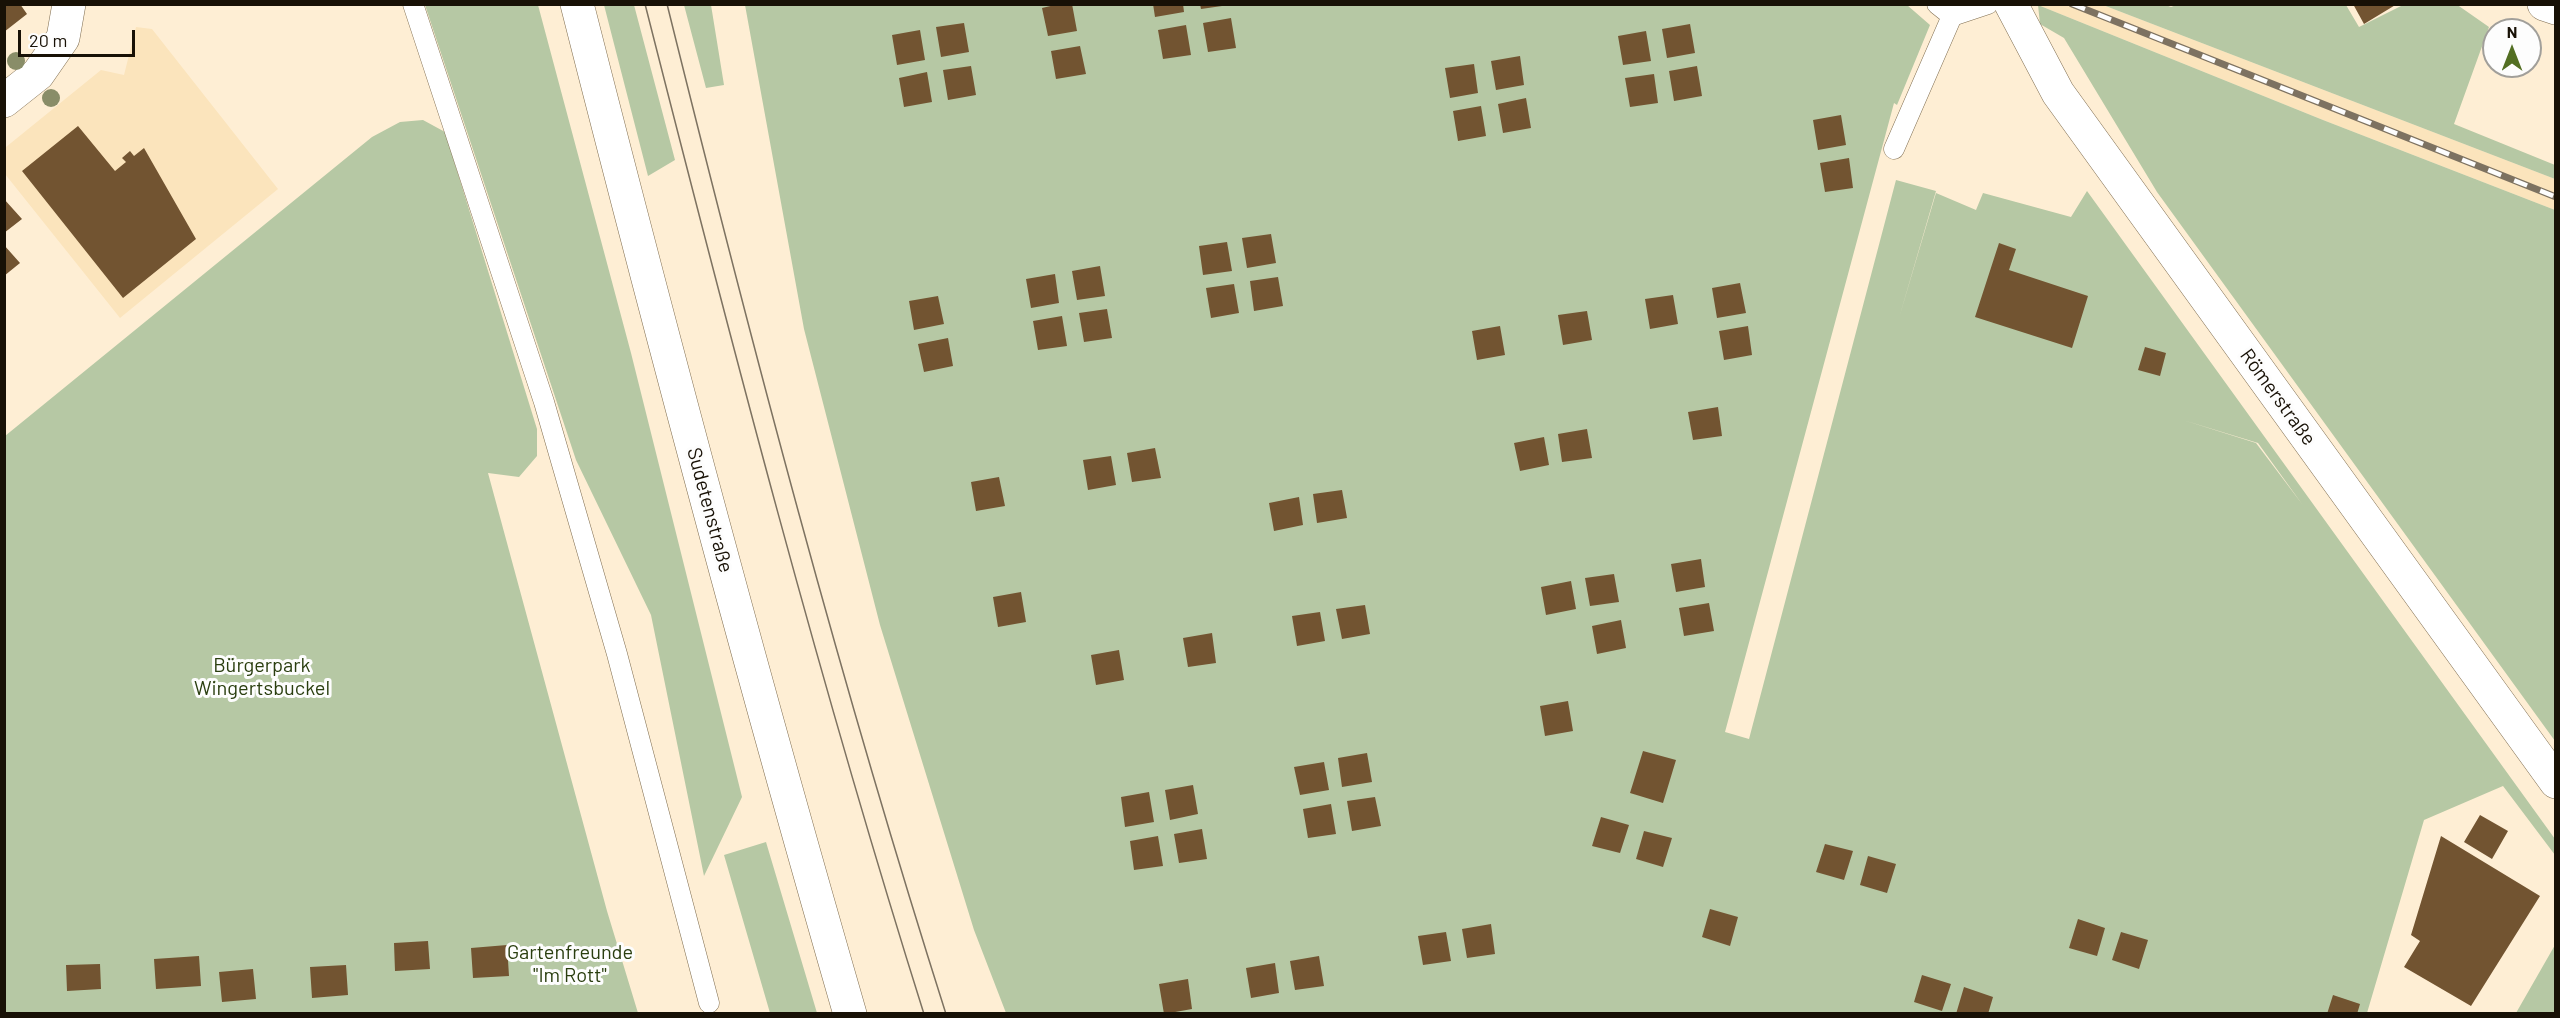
<!DOCTYPE html>
<meta charset="utf-8">
<style>
body{margin:0}
#map{position:relative;width:2560px;height:1018px;overflow:hidden;background:#feeed4;font-family:Barlow,sans-serif}
canvas{display:block}
.frame{position:absolute;inset:0;border:6px solid #181106;pointer-events:none}
.north{position:absolute;left:2482px;top:18px;width:60px;height:60px;box-sizing:border-box;background:#fdfdfd;border:2px solid #a19f9a;border-radius:50%;rotate:0deg;font-size:16px;font-weight:700;line-height:24px;text-align:center;color:#181106}
.north::after{content:'';display:block;margin:auto;width:21px;height:27px;background:#536f23;clip-path:polygon(50% 0,100% 100%,50% 72%,0 100%)}
.scale{position:absolute;left:18px;top:30px;width:117px;height:27px;box-sizing:border-box;border:3px solid #181106;border-top:0;padding-left:8px;font-size:18px;line-height:21px;white-space:nowrap;color:#181106;-webkit-text-stroke:4px #fdfdfd;paint-order:stroke}
</style>
<div id="map">
<canvas width="2560" height="1018"></canvas>
<div class="frame"></div>
<div class="north">N</div>
<div class="scale">20 m</div>
</div>
<script>
const ctx = document.querySelector('canvas').getContext('2d');
ctx.lineJoin = 'round';
function fillPath(path, color) { ctx.fillStyle = color; ctx.fill(path, 'evenodd'); }
function trace(path, color, width, dash) { ctx.strokeStyle = color; ctx.lineWidth = width; ctx.lineCap = dash ? 'butt' : 'round'; ctx.setLineDash(dash || []); ctx.stroke(path); }
function label(font, color, halo, rows, align = 'center') {
  ctx.font = font + ' Barlow,sans-serif'; ctx.lineWidth = 6; ctx.setLineDash([]); ctx.textBaseline = 'middle'; ctx.strokeStyle = halo; ctx.fillStyle = color; for (const [text, x, y, turn = 0] of rows) {
    ctx.save(); ctx.translate(x, y); ctx.rotate((+turn || 0) * Math.PI / 180); ctx.textAlign = isNaN(turn) ? turn : align; if (halo) ctx.strokeText(text, 0, 0); ctx.fillText(text, 0, 0); ctx.restore();
  }
}
const built = new Path2D(`
 M2038,5H2103L2555,179V210L2323,120Z
 M136,27L152,29L278,189L120,318L5,174V165L6,147L101,70L124,75Z`);
const green = new Path2D(`
 M2163,4L2171,7L2179,4L2346,5L2359,27L2403,5L2456,4L2489,27L2454,124L2555,165V179L2103,5Z
 M425,5H538L631,353L742,797L704,876L651,615L576,460Z
 M604,5H634L675,160L648,176Z
 M684,5H711L724,85L706,88Z
 M745,5H1907L1930,25L1897,105L1894,103L1725,732L1749,739L1896,180L1936,191L1899,318L1936,193L1976,210L1983,193L2071,217L2087,191L2555,839V855L2503,786L2424,820L2367,1013H1006L974,930L880,625L804,329ZM2183,420L2258,443L2302,504L2256,443Z
 M2038,5L2323,120L2555,210V741L2157,192L2064,38L2040,24Z
 M423,120L445,132L537,429V456L519,477L488,473L607,911L638,1013L5,1014V436L372,137L400,122Z
 M766,842L817,1013H770L724,855Z
 M2555,945V1013H2516Z`);
const building = new Path2D(`
 M4,4H20L27,14L4,32Z
 M1059,4H1072L1077,31L1048,36L1042,8Z
 M1153,4H1183L1184,12L1155,17Z
 M1200,4H1222V6L1201,9Z
 M2353,4H2397L2364,24Z
 M1231,18L1236,48L1208,52L1203,23Z
 M964,23L969,52L941,57L936,27Z
 M1690,24L1695,53L1667,58L1662,29Z
 M1186,25L1191,55L1163,59L1158,30Z
 M920,30L925,60L897,65L892,35Z
 M1646,31L1651,61L1623,65L1618,36Z
 M1080,46L1086,74L1056,79L1051,51Z
 M1520,56L1524,85L1496,90L1491,61Z
 M1474,64L1478,93L1450,98L1445,68Z
 M971,66L976,95L948,100L943,70Z
 M1697,66L1702,96L1674,101L1669,71Z
 M927,72L932,102L904,107L899,78Z
 M1654,74L1658,103L1630,107L1625,78Z
 M1526,98L1531,128L1503,133L1498,104Z
 M1481,106L1486,136L1458,141L1453,111Z
 M1841,115L1846,145L1818,150L1813,120Z
 M78,126L115,171L126,162L122,158L130,151L134,156L144,148L196,239L123,298L22,171Z
 M1849,158L1853,188L1825,192L1820,163Z
 M4,199L22,219L4,233Z
 M1271,234L1276,263L1247,268L1242,238Z
 M1227,242L1232,271L1203,275L1199,246Z
 M1999,243L2016,249L2009,270L2088,296L2072,348L1975,317Z
 M4,245L20,263L4,276Z
 M1100,266L1105,296L1077,300L1072,271Z
 M1055,274L1059,303L1031,308L1026,279Z
 M1278,277L1283,306L1254,311L1250,281Z
 M1740,283L1746,313L1717,318L1712,288Z
 M1234,284L1239,313L1211,318L1206,288Z
 M1673,295L1678,324L1650,329L1645,299Z
 M938,296L944,324L914,330L909,301Z
 M1107,309L1112,338L1084,342L1079,313Z
 M1587,311L1592,340L1563,345L1558,315Z
 M1062,316L1067,346L1038,350L1033,321Z
 M1500,326L1505,355L1477,360L1472,331Z
 M1748,326L1752,355L1724,360L1719,331Z
 M948,338L953,366L924,372L918,344Z
 M2145,347L2166,353L2160,376L2138,370Z
 M1718,407L1722,436L1693,440L1688,412Z
 M1587,429L1592,458L1562,462L1558,434Z
 M1544,437L1549,465L1520,471L1514,443Z
 M1155,448L1161,478L1132,482L1127,453Z
 M1111,456L1116,485L1088,490L1083,460Z
 M999,477L1005,506L976,511L971,482Z
 M1342,490L1347,518L1317,523L1313,494Z
 M1299,497L1303,525L1274,531L1269,503Z
 M1701,559L1705,587L1676,592L1671,564Z
 M1614,574L1619,602L1590,606L1585,578Z
 M1571,581L1576,609L1546,615L1541,587Z
 M1021,592L1026,622L998,627L993,597Z
 M1709,603L1714,631L1684,636L1679,608Z
 M1365,605L1370,634L1342,639L1336,609Z
 M1320,612L1325,641L1297,646L1292,616Z
 M1621,620L1626,648L1597,654L1592,626Z
 M1212,633L1216,663L1188,667L1183,638Z
 M1119,650L1124,680L1096,685L1091,655Z
 M1568,701L1573,731L1545,736L1540,706Z
 M1643,751L1676,760L1663,803L1630,793Z
 M1367,753L1372,782L1342,787L1338,758Z
 M1324,762L1329,790L1300,795L1294,767Z
 M1193,785L1198,814L1170,820L1165,790Z
 M1149,792L1154,822L1125,827L1121,797Z
 M1375,797L1381,826L1352,831L1347,801Z
 M1331,804L1336,834L1308,838L1303,809Z
 M2480,815L2508,831L2492,859L2464,842Z
 M1601,817L1629,825L1620,853L1592,846Z
 M1202,829L1207,859L1179,863L1174,834Z
 M1644,831L1672,838L1663,867L1636,859Z
 M1158,836L1163,866L1134,870L1130,841Z
 M2441,836L2540,896L2471,1006L2404,967L2420,941L2411,935Z
 M1825,844L1853,851L1844,880L1816,872Z
 M1868,856L1896,864L1887,893L1860,885Z
 M1710,909L1738,917L1730,946L1702,937Z
 M2078,919L2105,928L2097,956L2069,948Z
 M1491,924L1495,954L1467,958L1462,929Z
 M1446,932L1451,961L1423,965L1418,936Z
 M2121,932L2148,940L2139,969L2112,960Z
 M428,941L430,969L395,971L394,943Z
 M507,945L509,976L473,978L471,948Z
 M199,956L201,986L156,989L154,959Z
 M1319,956L1324,986L1295,990L1290,961Z
 M1275,963L1279,993L1251,998L1246,968Z
 M100,964L101,989L67,991L66,965Z
 M346,965L348,995L312,998L310,967Z
 M253,969L256,999L222,1002L219,972Z
 M1922,975L1951,984L1942,1011L1914,1002Z
 M1188,979L1192,1009L1164,1014L1159,984Z
 M1964,987L1993,997L1988,1014H1956Z
 M2333,995L2360,1004L2357,1014H2327Z`);
const lane = new Path2D(`
 M413,4L544,402L617,654L709,1003
 M1937,4L1952,16L1988,4
 M1894,149L1952,16`);
const street = new Path2D(`
 M2011,4L2058,93L2556,782
 M2544,4L2556,8
 M4,101L38,74L63,38L69,4`);
const secondary = new Path2D(`
 M577,4C663,342 753,679 850,1014`);
const tram = new Path2D(`
 M645,4C731,342 819,681 924,1014
 M667,4C751,343 840,681 946,1014`);
const rail = new Path2D(`
 M2072,4L2556,197`);
const trees = [
 [16,61],
 [51,98]
];
const streetNames = [
 ["Römerstraße",2278,397,54],
 ["Sudetenstraße",710,510,75]
];
const parkNames = [
 ["Bürgerpark",262,665],
 ["Wingertsbuckel",262,688],
 ["Gartenfreunde",570,952],
 ["\"Im Rott\"",570,975]
];
fillPath(built, '#fbe4bc');
fillPath(green, '#b6c8a4');
fillPath(building, '#725431');
trace(lane, '#816f52', 21);
trace(street, '#816f52', 34);
trace(secondary, '#816f52', 34);
trace(lane, '#fff', 20);
trace(street, '#fff', 33);
trace(secondary, '#fff', 33);
trace(tram, '#7d7261', 1.5);
trace(rail, '#7d7261', 7);
trace(rail, '#fdfdfd', 4.5, [14]);
ctx.fillStyle = '#898d68';
for (const [x, y] of trees) { ctx.beginPath(); ctx.arc(x, y, 9, 0, 2 * Math.PI); ctx.fill(); }
label('20px', '#181106', '#fdfdfd', streetNames);
label('20px', '#2a3e0f', '#fdfdfd', parkNames);
</script>
